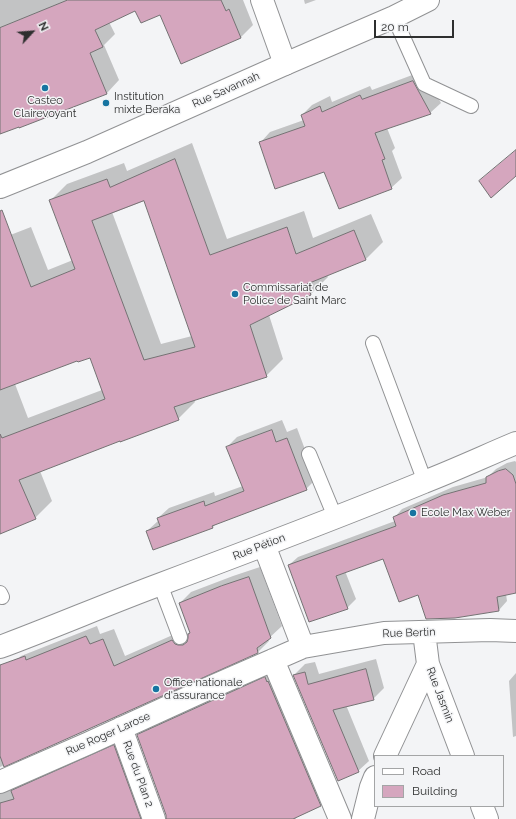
<!DOCTYPE html>
<meta charset="utf-8">
<style>
body{margin:0}
#map{position:relative;width:516px;height:819px;overflow:hidden;background:#f3f4f6;font-family:Raleway,sans-serif}
canvas{display:block}
.legend{position:absolute;left:374px;top:755px;width:130px;height:52px;box-sizing:border-box;background:#f3f4f6;border:1px solid #a4a5a6;margin:0;padding:5px 7px;list-style:none;font-size:12px;color:#2e2f2f}
.legend li{display:flex;align-items:center;gap:8px;height:20px}
.legend b{width:20px;border:1px solid #a4a5a6}
.north{position:absolute;left:12px;top:12px;width:40px;height:40px;-webkit-text-stroke:3px #f3f4f6;paint-order:stroke;rotate:64deg;font-size:11px;font-weight:700;line-height:16px;text-align:center;color:#2e2f2f}
.north::after{content:'';display:block;margin:auto;width:14px;height:18px;background:#2e2f2f;clip-path:polygon(50% 0,100% 100%,50% 72%,0 100%)}
.scale{position:absolute;left:374px;top:20px;width:80px;height:18px;box-sizing:border-box;border:2px solid #2e2f2f;border-top:0;padding-left:5px;font-size:12px;line-height:14px;white-space:nowrap;color:#2e2f2f;-webkit-text-stroke:3px #f3f4f6;paint-order:stroke}
</style>
<div id="map">
<canvas width="516" height="819"></canvas>
<ul class="legend">
<li><b style="height:5px;background:#fff"></b>Road</li>
<li><b style="height:11px;background:#d5a6be"></b>Building</li>
</ul>
<div class="north">N</div>
<div class="scale">20 m</div>
</div>
<script>
const ctx = document.querySelector('canvas').getContext('2d');
ctx.lineJoin = 'round';
function fillPath(path, color) { ctx.fillStyle = color; ctx.fill(path, 'evenodd'); }
function trace(path, color, width, dash) { ctx.strokeStyle = color; ctx.lineWidth = width; ctx.lineCap = dash ? 'butt' : 'round'; ctx.setLineDash(dash || []); ctx.stroke(path); }
function label(font, color, halo, rows, align = 'center') {
  ctx.font = font + ' Raleway,sans-serif'; ctx.lineWidth = 3; ctx.setLineDash([]); ctx.textBaseline = 'middle'; ctx.strokeStyle = halo; ctx.fillStyle = color; for (const [text, x, y, turn = 0] of rows) {
    ctx.save(); ctx.translate(x, y); ctx.rotate((+turn || 0) * Math.PI / 180); ctx.textAlign = isNaN(turn) ? turn : align; if (halo) ctx.strokeText(text, 0, 0); ctx.fillText(text, 0, 0); ctx.restore();
  }
}
const shadow = new Path2D(`
 M0,0H243L253,25L241,37L182,63L160,13L136,9L109,22L115,34L104,45L119,80L107,93L20,127L19,125L0,134Z
 M304,0H316L305,4Z
 M423,71L441,103L430,113L387,128L395,148L392,151L402,178L391,188L324,171L260,143L270,132L304,120L302,115L312,105L330,96L332,102L370,86L372,90Z
 M192,143L227,239L304,211L313,238L371,214L383,242L366,259L327,275L328,277L311,294L269,315L283,359L266,376L194,399L195,402L178,419L121,440L40,471L52,501L35,518L0,533V239L31,227L48,270L73,260L50,201L67,184L124,163L127,171ZM145,200L192,336L161,344L112,212ZM90,357L102,390L28,418L15,384L78,360Z
 M282,420L287,432L297,428L316,479L306,489L217,523L213,527L154,548L147,531L158,521L159,520L158,518L169,508L214,492L215,496L243,486L227,447L237,437Z
 M515,461L516,462V592L506,594L507,601L499,610L418,594L384,557L345,571L356,599L347,608L289,565L298,557L395,521L394,518L402,509L453,487L488,477L496,469L507,463Z
 M260,567L282,626L268,639L269,641L258,652L0,767V669L12,665L21,656L97,626L100,634L114,629L125,656L184,630L186,633L189,634L191,632L180,603L191,592L233,576Z
 M376,659L384,688L373,699L346,705L369,761L358,771L294,675L305,664L315,662L319,674Z
 M276,667L331,794L320,805L295,817L296,819H167V815L138,735L149,724Z
 M516,673V736L513,737L509,681Z
 M125,735L159,819H0V777Z`);
const building = new Path2D(`
 M68,0H221L226,11L229,9L241,38L181,64L160,15L141,23L135,11L95,30L103,47L90,53L107,94L19,128V127L0,134V28Z
 M413,81L431,114L375,133L385,159L382,160L392,189L339,209L324,172L275,189L259,142L305,126L301,115L320,106L322,112L360,95L362,99Z
 M516,150V176L491,198L479,181Z
 M175,159L210,255L287,227L296,254L354,230L366,260L307,284L311,295L250,325L267,377L174,407L179,420L120,442V441L19,480L36,519L0,534V434L2,438L105,399L90,358L78,362L77,361L0,390V211L2,210L31,287L75,269L49,200L107,179L110,187ZM144,201L195,347L144,360L92,221Z
 M272,430L276,442L287,438L307,490L212,526L213,528L153,550L146,531L160,526L157,518L204,501L205,506L244,491L226,447Z
 M506,469L513,475L516,484V593L497,597L499,611L455,618L426,619L418,595L399,602L383,559L336,576L348,609L309,622L288,565L396,526L393,517L443,495L486,483V477L498,471Z
 M249,577L271,638L257,648L258,653L4,767L0,756V665L25,656L26,660L86,636L90,644L103,639L114,666L172,640L175,644L178,645H183L187,642L188,638V634L190,633L179,603L221,586Z
 M366,669L374,700L333,710L359,772L338,781L293,675L305,672L308,684Z
 M265,677L267,682L268,681L321,806L293,819H166V815L137,735Z
 M114,745L141,819H0V803L14,799L11,791Z`);
const lane = new Path2D(`
 M394,17L424,84L471,106
 M373,343L425,482
 M309,454L335,517
 M160,584L180,637
 M0,593L2,597`);
const street = new Path2D(`
 M262,0L285,64
 M264,545L303,647
 M424,632L428,664L463,756
 M0,647C54,627 107,604 161,584C249,551 337,518 424,482C455,470 485,456 516,443
 M273,660L340,819
 M121,728L154,819
 M385,756L428,664
 M0,782L89,743L216,685L303,647L384,633L490,630L516,631
 M482,806L487,819
 M363,819L371,787L375,777`);
const secondary = new Path2D(`
 M0,187L87,152L285,64L394,17L428,0`);
const markers = [
 [45,88,4,"#1674a1"],
 [106,103,4,"#1674a1"],
 [235,294,4,"#1674a1"],
 [413,513,4,"#1674a1"],
 [156,689,4,"#1674a1"]
];
const streetNames = [
 ["Rue Savannah",226,90,-24],
 ["Rue Pétion",259,547,-21],
 ["Rue Bertin",409,633,-2],
 ["Rue Jasmin",440,695,69],
 ["Rue Roger Larose",108,734,-24],
 ["Rue du Plan 2",138,774,70]
];
const poiNames = [
 ["Institution",114,97],
 ["mixte Beraka",114,110],
 ["Casteo",45,101,"center"],
 ["Clairevoyant",45,114,"center"],
 ["Commissariat de",243,288],
 ["Police de Saint Marc",243,301],
 ["Ecole Max Weber",421,513],
 ["Office nationale",164,683],
 ["d'assurance",164,696]
];
fillPath(shadow, '#0003');
fillPath(building, '#d5a6be');
trace(building, '#747273', 1);
trace(lane, '#919294', 16);
trace(street, '#919294', 24);
trace(secondary, '#919294', 24);
trace(lane, '#fff', 14);
trace(street, '#fff', 22);
trace(secondary, '#fff', 22);
for (const [x, y, r, color] of markers) { const dot = new Path2D(); dot.arc(x, y, r, 0, 2 * Math.PI); ctx.fillStyle = color; ctx.fill(dot); trace(dot, '#f3f4f6', 1.5); }
label('11px', '#2e2f2f', '#f3f4f6', streetNames);
label('11px', '#2e2f2f', '#f3f4f6', poiNames, 'left');
</script>
